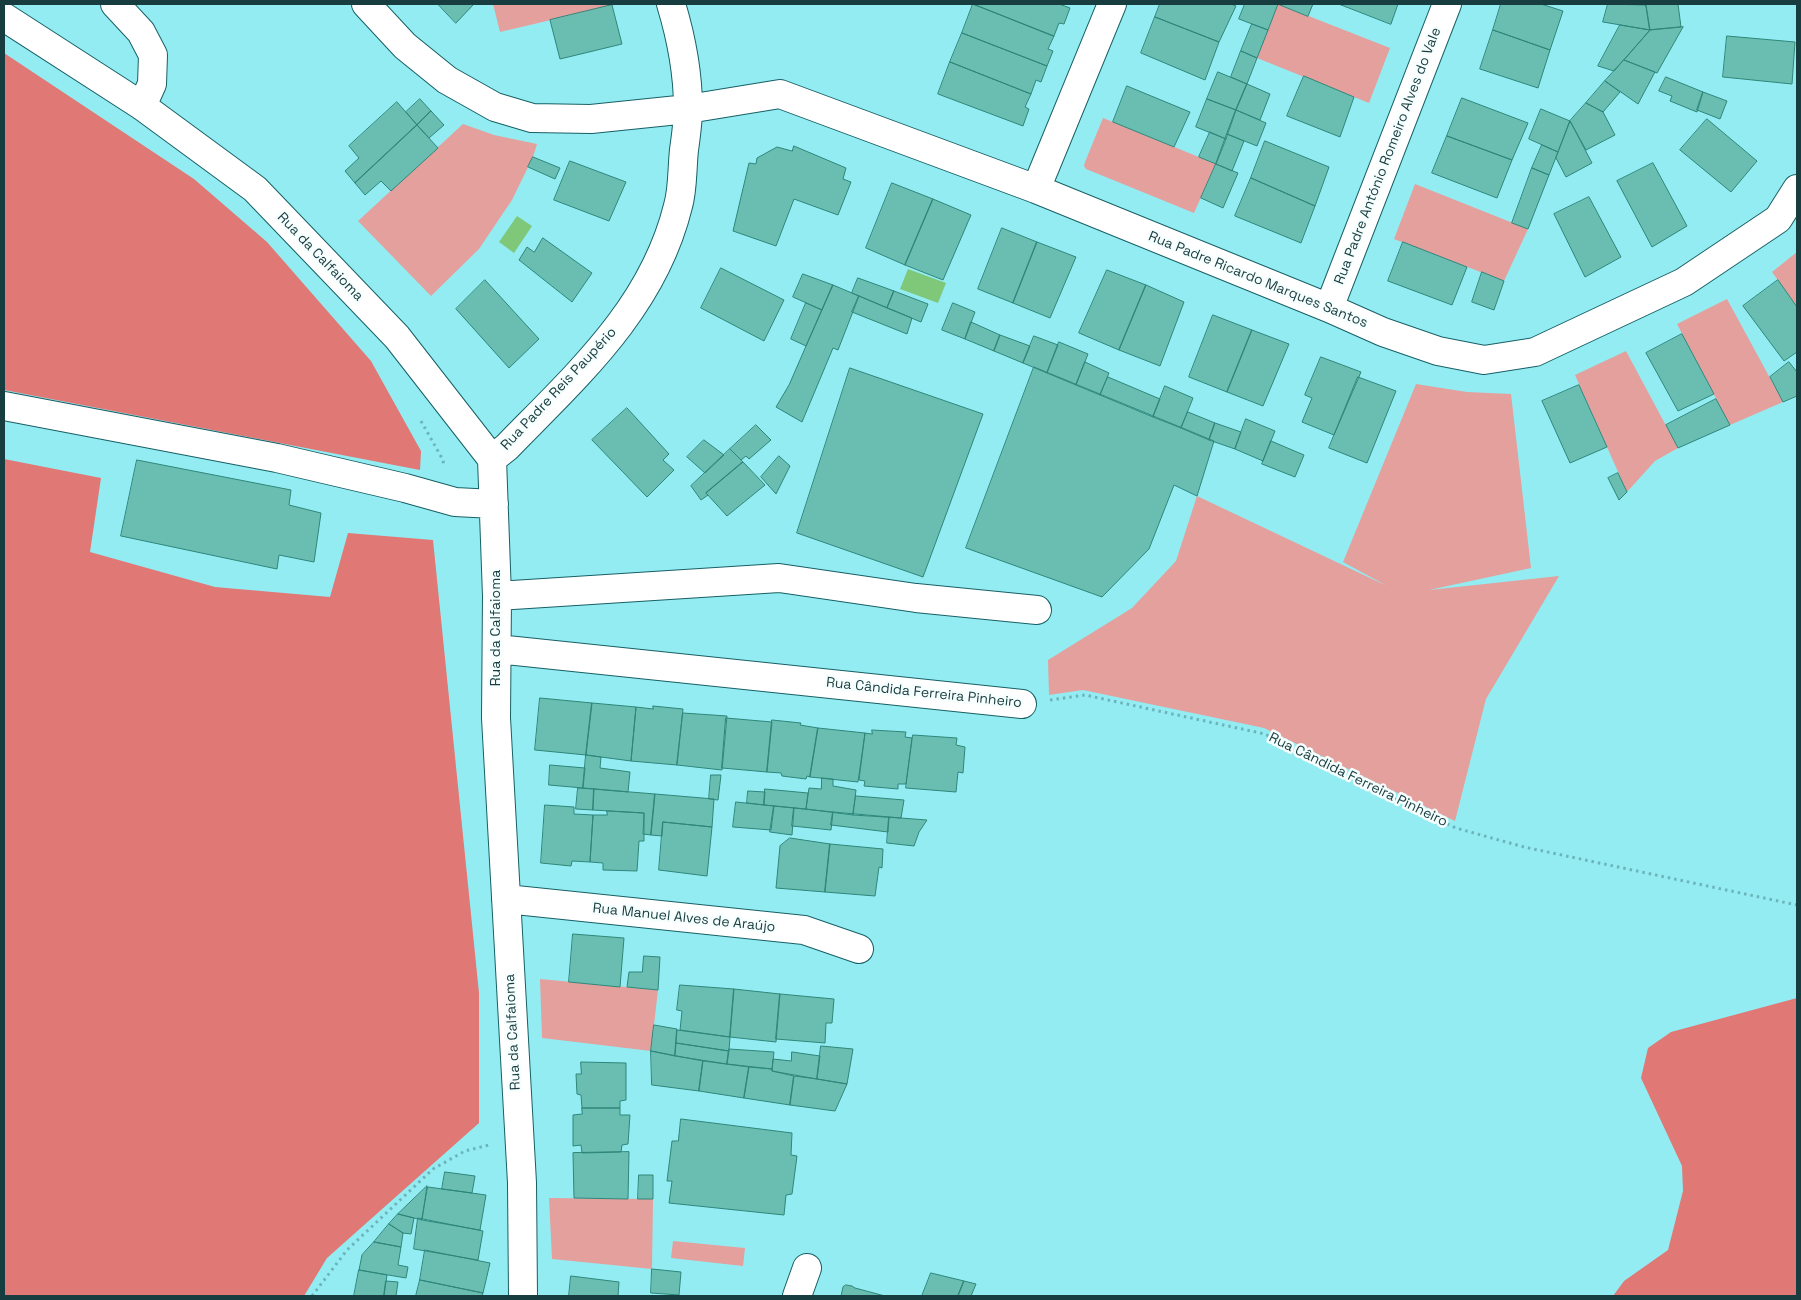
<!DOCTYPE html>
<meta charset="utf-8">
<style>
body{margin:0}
#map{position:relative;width:1801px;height:1300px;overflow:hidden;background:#94ecf3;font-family:"Space Grotesk",sans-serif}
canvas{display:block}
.frame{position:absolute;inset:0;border:5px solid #183d40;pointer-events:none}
</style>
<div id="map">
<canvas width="1801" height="1300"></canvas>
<div class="frame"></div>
</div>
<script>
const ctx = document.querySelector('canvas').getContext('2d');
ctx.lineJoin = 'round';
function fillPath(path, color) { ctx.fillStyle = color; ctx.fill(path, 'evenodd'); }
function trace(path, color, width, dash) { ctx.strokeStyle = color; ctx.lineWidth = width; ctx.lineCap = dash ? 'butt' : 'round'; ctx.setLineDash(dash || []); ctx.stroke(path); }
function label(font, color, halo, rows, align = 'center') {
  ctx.font = font + ' "Space Grotesk",sans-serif'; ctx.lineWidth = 5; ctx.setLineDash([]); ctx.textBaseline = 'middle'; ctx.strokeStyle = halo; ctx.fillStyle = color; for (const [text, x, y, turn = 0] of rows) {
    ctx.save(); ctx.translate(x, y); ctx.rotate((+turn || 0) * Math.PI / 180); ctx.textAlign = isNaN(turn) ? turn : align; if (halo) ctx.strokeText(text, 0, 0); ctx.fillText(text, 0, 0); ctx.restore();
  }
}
const green = new Path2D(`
 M493,4H619L500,32Z
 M1278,4L1390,48L1369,103L1257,58Z
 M1103,118L1216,164L1194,213L1086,169L1084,166L1085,162Z
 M463,124L494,135L537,144L533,157L512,200L479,249L431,296L358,221Z
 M1415,184L1528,229L1504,281L1394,239Z
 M1797,252V307L1772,272Z
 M1727,299L1783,402L1730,425L1677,324Z
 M1626,351L1678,448L1655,461L1627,492L1575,375Z
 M1416,384L1467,392L1511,394L1531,568L1429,590L1559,576L1486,699L1455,821L1264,728L1083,690L1049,695L1048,660L1132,608L1176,561L1197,496L1387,586L1343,562Z
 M540,979L658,990L651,1051L542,1038Z
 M549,1198L653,1199L652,1269L552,1259Z
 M673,1241L745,1248L743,1266L671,1258Z`);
const forest = new Path2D(`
 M4,53L194,179L267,242L371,361L421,451L420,470L4,390Z
 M4,459L101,478L90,552L215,587L330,597L348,533L433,540L479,993V1123L327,1258L304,1296H4Z
 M1797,998V1296H1613L1624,1281L1668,1250L1683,1191L1682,1166L1641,1078L1648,1048L1671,1032Z`);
const water = new Path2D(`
 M517,216L532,226L514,253L499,242Z
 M908,269L946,283L938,303L900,289Z`);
const building = new Path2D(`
 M438,4H474L456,23Z
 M973,4H1059L1070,8L1064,24L1059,23L1054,36Z
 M973,4L1054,36L1048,49L1053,51L1047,66L962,33Z
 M1160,4H1231L1236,6L1219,42L1155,17Z
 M1245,4H1278L1268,30L1239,19Z
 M1278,4H1313L1308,16Z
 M1339,4H1398L1391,24Z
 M1501,4H1541L1563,11L1550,50L1493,30Z
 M1608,4L1646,5L1650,30L1603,22Z
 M1646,4H1678L1681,27L1650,30Z
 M612,5L622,44L560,59L550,20Z
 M1155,17L1219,42L1205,80L1141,53Z
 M1252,24L1268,30L1257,58L1241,51Z
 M1620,25L1650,30L1614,71L1598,66Z
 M1683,27L1657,73L1624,60L1650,30Z
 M1493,30L1550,50L1538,88L1480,69Z
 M962,33L1047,66L1041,82L1036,80L1031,94L950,62Z
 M1727,36L1795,42L1792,84L1723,77Z
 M1241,51L1257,58L1247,84L1231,77Z
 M1624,60L1655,72L1638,104L1605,81Z
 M950,62L1031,94L1025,107L1029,109L1023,126L938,94Z
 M1218,72L1247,84L1236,110L1207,99Z
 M1304,76L1354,97L1340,137L1287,116Z
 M1666,77L1703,92L1697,112L1670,101L1672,96L1659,91Z
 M1605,81L1620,92L1603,112L1586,103Z
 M1247,84L1270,94L1260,120L1236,110Z
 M1127,86L1190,112L1174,147L1113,122Z
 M1703,92L1727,101L1720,119L1697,110Z
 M1462,98L1528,123L1512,160L1447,136Z
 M420,99L431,111L417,125L406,112Z
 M1207,99L1236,110L1226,139L1196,127Z
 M397,102L417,125L355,183L345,171L359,158L349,146Z
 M1586,103L1603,112L1615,135L1586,150L1570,121Z
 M1541,109L1570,121L1558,152L1529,139Z
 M1236,110L1266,123L1257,146L1227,134Z
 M431,111L444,125L429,138L417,125Z
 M1707,119L1757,161L1731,192L1680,150Z
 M1570,121L1592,163L1566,177L1556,158Z
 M417,125L438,148L391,191L381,181L365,195L355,183Z
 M1210,132L1226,139L1216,164L1199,157Z
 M1227,134L1244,141L1232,171L1216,164Z
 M1447,136L1512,160L1497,198L1432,173Z
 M1265,141L1329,167L1315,206L1251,178Z
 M1542,145L1558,152L1549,175L1532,168Z
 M794,146L846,168L843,179L851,182L838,215L794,199L776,246L733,231L749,163L756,164L757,158L777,147L792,151Z
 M533,157L560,168L555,179L528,167Z
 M570,161L626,182L609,221L554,200Z
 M1653,163L1687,226L1652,247L1617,181Z
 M1216,164L1238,173L1223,208L1201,198Z
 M1532,168L1549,175L1528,229L1512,223Z
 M1251,178L1315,206L1301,243L1235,216Z
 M892,183L933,199L905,265L866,248Z
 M1589,197L1621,257L1585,277L1554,214Z
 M933,199L971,215L943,280L905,265Z
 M1002,228L1037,242L1013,303L978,289Z
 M543,238L592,273L572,302L519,260L527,247L534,252Z
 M1037,242L1076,257L1050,318L1013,303Z
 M1403,242L1467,267L1452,305L1388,281Z
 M721,268L784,300L764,341L701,308Z
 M1107,270L1146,285L1119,350L1079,333Z
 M1482,272L1504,281L1494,310L1472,302Z
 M803,274L833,285L822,310L793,297Z
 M858,278L894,291L887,308L852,293Z
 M485,280L539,339L509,368L456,309Z
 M1778,280L1797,307V352L1784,361L1743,306Z
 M833,285L859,296L838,350L833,348L802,422L776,407L789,385Z
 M1146,285L1184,302L1160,366L1119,350Z
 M894,291L928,304L921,322L887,308Z
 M859,296L912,318L907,334L852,312Z
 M806,303L822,310L806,346L791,339Z
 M953,303L975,312L965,339L942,330Z
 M1213,315L1252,330L1227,392L1189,377Z
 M971,322L1000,335L994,351L965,339Z
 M1252,330L1289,344L1263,406L1227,392Z
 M1682,334L1714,394L1678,411L1646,353Z
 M1000,335L1030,346L1023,363L994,351Z
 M1034,336L1058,345L1047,373L1023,363Z
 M1059,342L1088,354L1076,385L1047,373Z
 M1321,357L1361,372L1334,435L1302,422L1312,398L1305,395Z
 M1085,362L1109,373L1100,395L1076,385Z
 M1789,362L1797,372V396L1783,402L1770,377Z
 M1034,367L1214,441L1197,496L1174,485L1149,549L1102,597L966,548Z
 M850,368L983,414L923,577L797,533Z
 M1108,377L1160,399L1153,417L1100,395Z
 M1358,377L1396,391L1367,463L1329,448Z
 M1579,385L1607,447L1570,463L1542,401Z
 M1165,386L1193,398L1181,428L1153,417Z
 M1716,399L1730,425L1678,448L1666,425Z
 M627,408L669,454L663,460L674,470L647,497L592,440Z
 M1188,412L1215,423L1209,440L1181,428Z
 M1246,419L1275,431L1263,461L1235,449Z
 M1215,423L1241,432L1235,449L1209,440Z
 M756,425L771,440L749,459L746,456L741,460L730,449Z
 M704,440L724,455L705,473L687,457Z
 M1271,441L1304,455L1295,477L1262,464Z
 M730,449L743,462L706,493L708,495L701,500L691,486Z
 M779,456L790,466L776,494L761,477Z
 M137,460L291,490L289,505L321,513L314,562L279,555L277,569L121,536Z
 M743,462L765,485L727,516L706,493Z
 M1618,473L1627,492L1619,500L1608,478Z
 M540,698L592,703L586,755L535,750Z
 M592,703L636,707L631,761L586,755Z
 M653,706L683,709L677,765L631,761L636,707L653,709Z
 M683,713L727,716L722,770L677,765Z
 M726,718L772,722L767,772L722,768Z
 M772,720L801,723L800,725L818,728L810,777L807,776L806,779L782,776L781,773L767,772Z
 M818,728L865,733L858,782L810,777Z
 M872,730L906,732L905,737L912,738L906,784H898V789L864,786L865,781L859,780L865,733L872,734Z
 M913,735L957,738L956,745L965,747L963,773L958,772L956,792L906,788Z
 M586,755L601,757L600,768L630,772L628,792L583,788Z
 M550,765L585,768L583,788L549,785Z
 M711,775H721L718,800L709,799Z
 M822,778L833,779V786L856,790L853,815L806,809L809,788L821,789Z
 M578,788L594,789L593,810L576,809Z
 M594,789L655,794L651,835L643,834L644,813L593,810Z
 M765,789L808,793L806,809L764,805Z
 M748,791L765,792L764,805L747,803Z
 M655,794L714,799L712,827L663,822L662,836L651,835Z
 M856,796L904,800L901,818L853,815Z
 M736,802L774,806L771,830L733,827Z
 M545,805L574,807V814L593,815L590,862L572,861L571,866L541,863Z
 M774,806L794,808L792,835L770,832Z
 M794,808L833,812L831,830L792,826Z
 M607,811L644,813V841H639L637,871L603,870V863L590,862L593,815H607Z
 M833,812L889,817L888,832L831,825Z
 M889,817L901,818L927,820L919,832L914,846L887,843Z
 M663,822L712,827L707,876L659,870Z
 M790,838L830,844L825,892L776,888L780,846Z
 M830,844L883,849L882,868L879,867L875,896L825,892Z
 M573,934L624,938L620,987L569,982Z
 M644,956L660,957L658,990L627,987L629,972H642Z
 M680,985L734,989L730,1037L680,1030L682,1011L677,1010Z
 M734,989L780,994L776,1042L730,1037Z
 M780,994L834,999L832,1023H826L825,1043L776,1039Z
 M654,1025L677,1029L675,1056L651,1051Z
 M677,1030L730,1037L729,1051L676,1043Z
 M676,1043L729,1051L727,1064L675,1056Z
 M821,1046L853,1049L847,1084L817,1079Z
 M729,1049L774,1052L772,1069L727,1064Z
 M651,1051L703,1061L699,1091L652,1085Z
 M792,1052L820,1056L817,1079L772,1071L773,1059L791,1061Z
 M703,1061L749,1067L744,1098L699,1091Z
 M581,1062L626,1063V1100L620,1101V1108H582L581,1095L577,1094L576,1074H581Z
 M749,1067L772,1069V1071L794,1076L790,1105L744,1098Z
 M794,1076L817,1079L847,1084L835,1111L790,1105Z
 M582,1108H620V1115H630L628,1144L622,1145L621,1152L582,1153L581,1145L573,1146V1115L582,1114Z
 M681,1119L792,1133L791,1155L797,1156L792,1194L786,1195L784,1215L669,1203L672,1181H667L672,1141H678Z
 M629,1152L628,1199L574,1198L573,1153Z
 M445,1172L475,1176L472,1193L442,1189Z
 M639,1175H653V1199H638Z
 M427,1186L422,1220L398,1214Z
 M428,1187L486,1195L480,1230L422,1220Z
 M398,1214L414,1218L411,1234L403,1233L389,1224Z
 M418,1218L483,1231L478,1260L414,1249Z
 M389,1224L403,1233L401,1247L374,1242Z
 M374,1242L401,1247L398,1265L408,1267L406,1278L359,1270L362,1255Z
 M425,1250L490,1263L483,1293L420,1280Z
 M652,1269L681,1272L679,1295L651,1293Z
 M359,1270L387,1275L384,1296H354Z
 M931,1273L964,1281L958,1296H922Z
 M571,1276L619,1282L618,1296H569Z
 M420,1280L483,1293L482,1296H416Z
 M386,1281L398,1282L396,1296H384Z
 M964,1281L976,1284L971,1296H958Z
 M846,1285L852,1286L855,1288L885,1296H841L843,1287Z`);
const path = new Path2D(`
 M421,421L443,460L444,467
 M1050,700L1085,695L1265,734L1353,779L1456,828L1524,847L1797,905
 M312,1296L347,1250L433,1169L465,1151L489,1145`);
const minor = new Path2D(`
 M115,4L141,32L153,55L152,84L142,106
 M366,4L405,46L447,80L495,107L532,118L591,119L688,109L780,94L1036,189L1329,308L1383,332L1438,351L1484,360L1535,352L1684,282L1778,219L1797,189
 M4,17L142,106L255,189L397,337L492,459L497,596L496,718L522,1183L523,1296
 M1036,189L1112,4
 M1329,308L1447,4
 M4,406L277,458L405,488L455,502L494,504
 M492,459L507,447C577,375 653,308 678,206C683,189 682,168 684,150C686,136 688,122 688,108C688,74 681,37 671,4
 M497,596L779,578L916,598L1037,610
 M497,649L1022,704
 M506,899L804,930L859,949
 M797,1296L807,1268`);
const streetNames = [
 ["Rua Padre António Romeiro Alves do Vale",1388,156,-69],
 ["Rua da Calfaioma",320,257,46],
 ["Rua Padre Ricardo Marques Santos",1258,280,22],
 ["Rua Padre Reis Paupério",559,389,-47],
 ["Rua da Calfaioma",496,628,-90],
 ["Rua Cândida Ferreira Pinheiro",924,693,6],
 ["Rua Cândida Ferreira Pinheiro",1358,780,26],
 ["Rua Manuel Alves de Araújo",684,918,6],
 ["Rua da Calfaioma",513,1032,-93]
];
fillPath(green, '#e3a09d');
fillPath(forest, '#e07875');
fillPath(water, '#7fc779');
fillPath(building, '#6abeb1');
trace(building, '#2e867a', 1);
trace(minor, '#176065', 30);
trace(path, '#6cb4ba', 3, [2.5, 4]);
trace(minor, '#fff', 28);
label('14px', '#183d40', '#f6fefe', streetNames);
</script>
